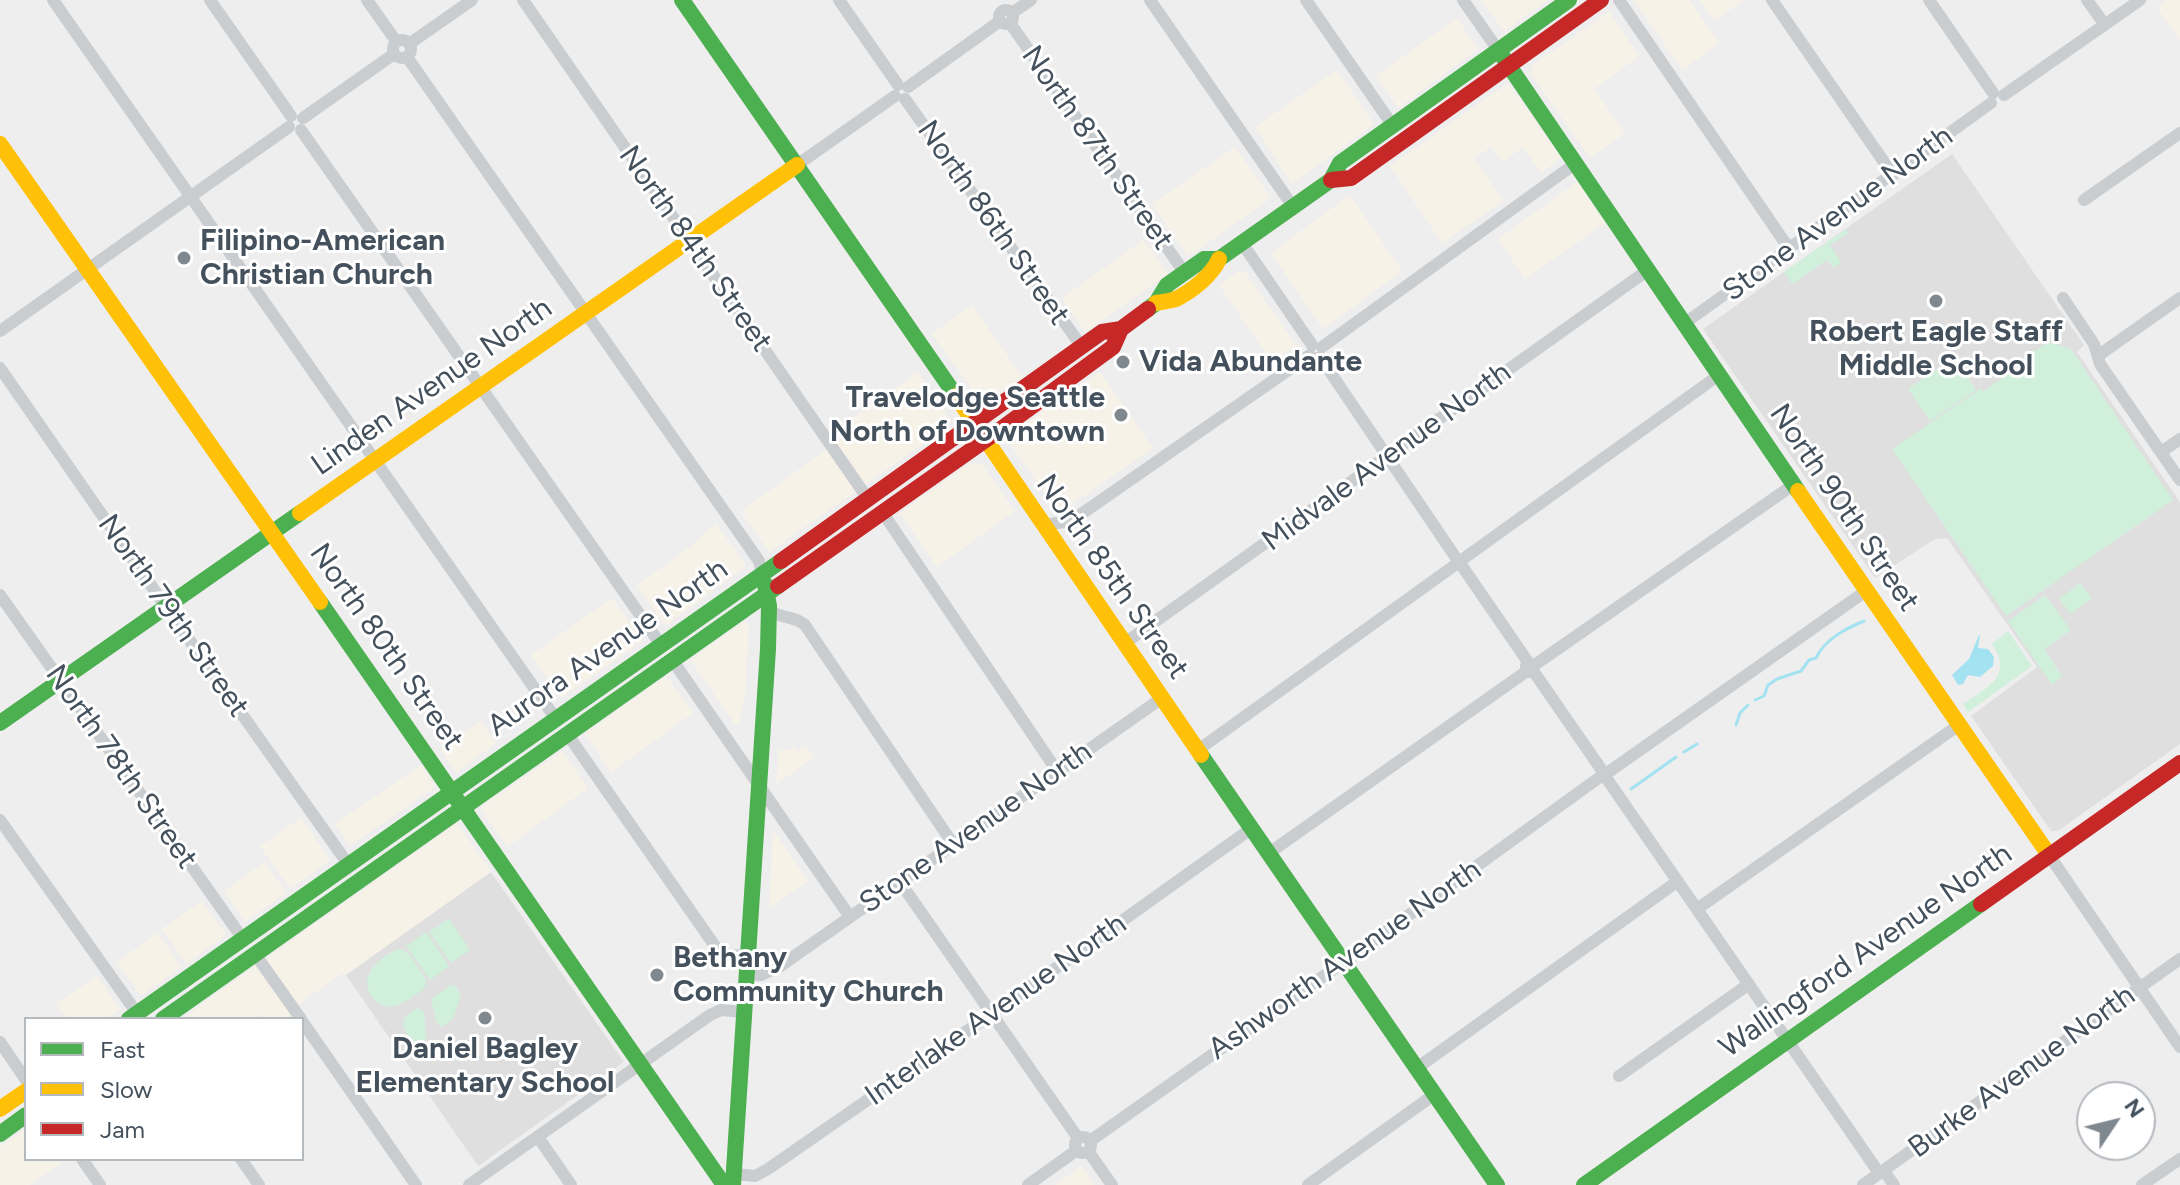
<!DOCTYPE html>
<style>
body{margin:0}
#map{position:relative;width:2180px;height:1185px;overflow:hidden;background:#efeeee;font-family:Figtree,sans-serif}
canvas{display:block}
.legend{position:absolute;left:24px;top:1017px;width:280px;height:144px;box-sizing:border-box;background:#fff;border:2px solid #b4b9be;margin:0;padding:10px 14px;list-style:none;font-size:24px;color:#44515c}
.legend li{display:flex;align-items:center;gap:16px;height:40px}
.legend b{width:40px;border:2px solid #b4b9be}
.north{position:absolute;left:2076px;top:1081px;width:80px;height:80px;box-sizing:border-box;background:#fff;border:2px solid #b4b9be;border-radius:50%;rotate:55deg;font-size:22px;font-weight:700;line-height:32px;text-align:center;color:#44515c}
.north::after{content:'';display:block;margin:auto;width:28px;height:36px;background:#80888f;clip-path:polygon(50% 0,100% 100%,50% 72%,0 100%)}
</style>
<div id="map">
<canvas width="2180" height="1185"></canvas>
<ul class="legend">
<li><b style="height:10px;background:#4caf50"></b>Fast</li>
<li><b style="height:10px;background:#ffc107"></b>Slow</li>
<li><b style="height:10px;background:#c62828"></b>Jam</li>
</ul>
<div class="north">N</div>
</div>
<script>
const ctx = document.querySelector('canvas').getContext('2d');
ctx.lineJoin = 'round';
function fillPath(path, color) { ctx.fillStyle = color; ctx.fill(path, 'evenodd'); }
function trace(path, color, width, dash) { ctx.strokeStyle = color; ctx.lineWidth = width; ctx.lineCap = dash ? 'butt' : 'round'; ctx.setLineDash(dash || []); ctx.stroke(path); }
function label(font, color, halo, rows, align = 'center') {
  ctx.font = font + ' Figtree,sans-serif'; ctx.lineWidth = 6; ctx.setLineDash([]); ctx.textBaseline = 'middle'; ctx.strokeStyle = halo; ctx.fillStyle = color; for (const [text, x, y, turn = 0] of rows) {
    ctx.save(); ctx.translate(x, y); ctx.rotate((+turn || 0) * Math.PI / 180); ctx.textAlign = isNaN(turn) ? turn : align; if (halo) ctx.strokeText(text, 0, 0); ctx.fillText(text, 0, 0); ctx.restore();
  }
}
const commercial = new Path2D(`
 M1481,0H1549L1504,31Z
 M1634,0H1689L1719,43L1682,70Z
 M1700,0H1744L1714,21Z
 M2167,0H2180V41L2157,7Z
 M1609,12L1639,56L1594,89L1625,133L1590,158L1531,74L1533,65Z
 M1457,18L1478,49L1398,108L1376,76Z
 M1337,70L1374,124L1292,184L1255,127Z
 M1508,83L1561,158L1541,173L1523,147L1503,162L1491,147L1474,158L1503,201L1442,243L1390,166Z
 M1235,147L1271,198L1188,257L1152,204Z
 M1577,182L1605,223L1525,279L1498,239Z
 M1350,195L1402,271L1323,329L1271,253Z
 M1143,240L1168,274L1085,332L1062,298Z
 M1240,270L1245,272L1296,345L1272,362L1219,285Z
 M972,305L1023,378L986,401L979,399L932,334Z
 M918,372L947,415L946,428L769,552L741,511L843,438L837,429Z
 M1100,372L1153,448L1059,513L1009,443L1010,434Z
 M970,463L982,464L1015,511L937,567L900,513Z
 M716,524L745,564V567L666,625H664L637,585L694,544L704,533Z
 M612,598L642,641L561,698L531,655Z
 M745,621L749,624L745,694L739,723L735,724L690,660Z
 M666,676L693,713L611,772L585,734Z
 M481,721L496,743L456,772L440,750Z
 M806,746L815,757L776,784L779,750H789L794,747L798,752Z
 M562,751L588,788L507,847L480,808Z
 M421,765L435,787L350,846L335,824Z
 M301,818L330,860L290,889L260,846Z
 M457,823L491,872L346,975L343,973L304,1000L287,1019H265L261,1014L253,1019H181Z
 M775,833L808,881L769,908L773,835Z
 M265,862L286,893L245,922L224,891Z
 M202,901L226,935L186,964L162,929Z
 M158,933L181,967L141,996L117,962Z
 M97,976L120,1009L107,1019H67L56,1004Z
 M26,1128V1159H67L30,1185H0V1147Z
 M1082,1166L1094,1185H1055Z`);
const education = new Path2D(`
 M1952,154L2084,345L2077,352L2180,502V744L2058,831H2051L1971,716L2037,667L1947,538L1935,539L1875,578L1703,329Z
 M491,872L624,1062L478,1166L346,975Z`);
const green = new Path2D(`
 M1846,229L1848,233L1830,245L1841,262L1834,268L1827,260L1792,284L1784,272Z
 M2048,342L2071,349L2173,500L2006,616L1892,449L1980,389L1983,392L2019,366L2018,363Z
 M1954,358L1976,390L1930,421L1908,389Z
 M2080,583L2092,598L2071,614L2059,599Z
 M2045,595L2071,630L2044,649L2062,676L2052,685L2008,621Z
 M2008,631L2032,666L1968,712L1963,704C1987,688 2014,676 1992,644Z
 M449,918L470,950L451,963L429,932Z
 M426,932L449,966L430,980L406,946Z
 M400,949C408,951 412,958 417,966C420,970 426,977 426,982C426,989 419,992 414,996C402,1004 388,1013 375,1000C354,980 380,955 400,949Z
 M451,985L456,986L461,996L453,1019L442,1027L437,1024L431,999Z
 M417,1008L424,1012L426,1036L425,1040L415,1045L412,1043L403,1027L405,1017Z`);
const water = new Path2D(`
 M1979,635H1980L1978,648L1988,649L1994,657L1993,666L1980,677L1968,675L1963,684L1958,685L1952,675L1969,659Z`);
const stream = new Path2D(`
 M1755,700L1764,696L1768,685L1777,679L1801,671L1809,660L1816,658C1825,639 1845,629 1864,621
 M1736,725L1740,713L1748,705
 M1684,752L1697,744
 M1631,789L1676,757`);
const street = new Path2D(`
 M53,0L556,719
 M210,0L291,116
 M367,0L396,41
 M523,0L868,499
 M839,0L898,85
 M1150,0L1294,208
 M1306,0L1393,126
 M1463,0L1498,50
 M1619,0L1790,250
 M1772,0L1893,175
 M1929,0L1993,93
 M2087,0L2105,25
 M999 17a7 7 0 1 1 14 0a7 7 0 1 1-14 0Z
 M1012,13L1031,0
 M1010,23L1184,272
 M393 49a9 9 0 1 1 18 0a9 9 0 1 1-18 0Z
 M409,44L472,0
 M407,57L759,561L762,574
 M908,87L1000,21
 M2004,95L2140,0
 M905,99L1082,347
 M303,118L394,54
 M301,130L661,645
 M797,165L895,96
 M2084,200L2180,133
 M1242,243L1312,345
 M2063,298L2094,344L2100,364L2180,480
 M1685,323L1991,103
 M0,331L289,127
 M1322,347L1576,163
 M2099,355L2180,298
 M1320,357L1456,558
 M0,368L166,607L348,864
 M2161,452L2180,439
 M883,513L1057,771
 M1043,525L1064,522L1077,517L1310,355
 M1463,559L1719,375
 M1462,566L1528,662
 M0,595L243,939
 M769,611C781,618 797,617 805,625L953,844
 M1125,643L1648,270
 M673,661L850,917
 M1536,664L1793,485
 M1526,666L1529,672H1534L1601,769
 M568,735L717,949L729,955L748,956
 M1198,750L1455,565
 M1610,771L1866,591
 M1607,779L1879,1173
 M0,820L139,1016
 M1269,853L1527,671
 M2049,855L2180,1047
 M900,882L1078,1138
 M1697,909L1959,725
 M255,954L301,1019
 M747,974L761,975L779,967L1162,698
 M302,1021L416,1185
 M0,1042L26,1080
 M1417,1068L1678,881
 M1619,1076L1749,984
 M1075 1145a8 8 0 1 1 16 0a8 8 0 1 1-16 0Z
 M538,1137L571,1185
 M1090,1141L1359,951L1600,777
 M1088,1151L1112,1185
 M82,1159L100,1185
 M241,1159L259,1185
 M1884,1171L1894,1185
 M734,1174L755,1176L768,1169L1003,1006L1252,828
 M469,1185L710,1015L721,1010L744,1012
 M1028,1185L1077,1150
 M1308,1185L1435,1094
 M1863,1185L2180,959
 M2142,1185L2180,1159`);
const fast = new Path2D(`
 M682,0L956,396
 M1503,57L1798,491
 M1148,309L1156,303L1167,285L1204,259H1219L1331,180L1340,163L1569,0
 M320,602L724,1185
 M0,723L300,513
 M1201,755L1497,1185
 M129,1019L781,561
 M163,1019L778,586
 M0,1134L26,1115
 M733,1185L768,649L769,606L765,584
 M1584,1185L1981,904`);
const slow = new Path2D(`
 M0,144L320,602
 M1156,303C1162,302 1170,301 1176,299C1192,291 1212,275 1219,259
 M956,396L1201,755
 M1798,491L2049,855
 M300,513L797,165
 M0,1109L26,1091`);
const jam = new Path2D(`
 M1331,180L1351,178L1601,0
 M781,561L1102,332L1121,329L1148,309
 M778,586L1001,429L1113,347L1121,329
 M1981,904L2180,763`);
const markers = [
 [184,258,8,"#80888f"],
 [1936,301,8,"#80888f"],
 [1123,362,8,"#80888f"],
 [1121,415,8,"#80888f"],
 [657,975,8,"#80888f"],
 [485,1018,8,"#80888f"]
];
const streetNames = [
 ["North 87th Street",1097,148,55],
 ["Stone Avenue North",1838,214,-36],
 ["North 86th Street",993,223,55],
 ["North 84th Street",695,249,55],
 ["Linden Avenue North",432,387,-35],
 ["Midvale Avenue North",1387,457,-36],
 ["North 90th Street",1844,508,56],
 ["North 85th Street",1112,577,55],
 ["North 79th Street",173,616,55],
 ["North 80th Street",386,647,55],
 ["Aurora Avenue North",608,648,-35],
 ["North 78th Street",121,767,55],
 ["Stone Avenue North",976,828,-35],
 ["Wallingford Avenue North",1866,951,-35],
 ["Ashworth Avenue North",1345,960,-35],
 ["Interlake Avenue North",996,1010,-35],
 ["Burke Avenue North",2022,1072,-36]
];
const poiNames = [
 ["Filipino-American",200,241],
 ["Christian Church",200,275],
 ["Robert Eagle Staff",1936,332,"center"],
 ["Middle School",1936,366,"center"],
 ["Vida Abundante",1139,362],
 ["Travelodge Seattle",1105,398,"right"],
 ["North of Downtown",1105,432,"right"],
 ["Bethany",673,958],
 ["Community Church",673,992],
 ["Daniel Bagley",485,1049,"center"],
 ["Elementary School",485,1083,"center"]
];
fillPath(commercial, '#f7f2e8');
fillPath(education, '#e0dfe0');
fillPath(green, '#d0f0dc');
fillPath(water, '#a2e2f1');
trace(stream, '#a2e2f1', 3);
trace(street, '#cacdcf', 12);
trace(fast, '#4caf50', 16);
trace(slow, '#ffc107', 16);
trace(jam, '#c62828', 16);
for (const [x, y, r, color] of markers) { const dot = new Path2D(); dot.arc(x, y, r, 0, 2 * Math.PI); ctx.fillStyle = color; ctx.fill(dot); trace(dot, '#fff', 3); }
label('30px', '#44515c', '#fff', streetNames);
label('bold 30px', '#44515c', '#fff', poiNames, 'left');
</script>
